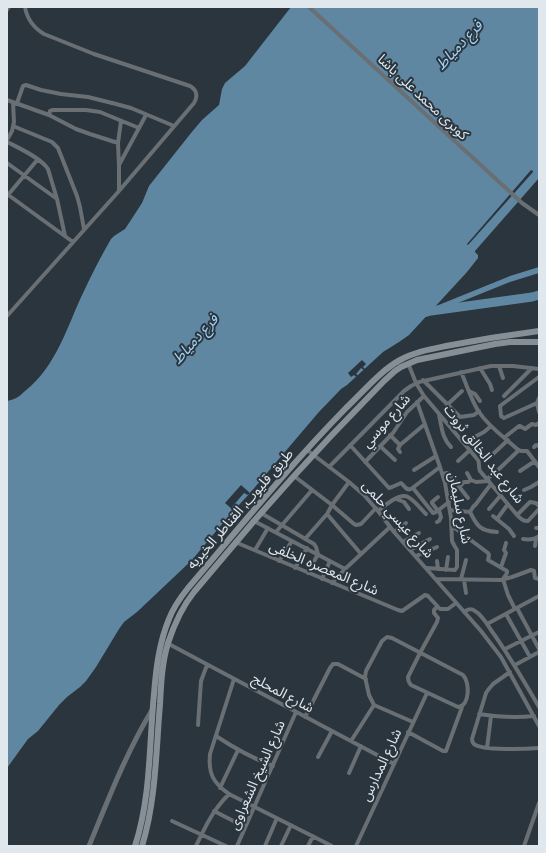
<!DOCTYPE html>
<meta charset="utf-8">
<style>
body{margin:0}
#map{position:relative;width:546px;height:853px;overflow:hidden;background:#2a353e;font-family:"Exo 2",sans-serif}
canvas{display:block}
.frame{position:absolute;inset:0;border:8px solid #e0e7ed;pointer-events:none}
</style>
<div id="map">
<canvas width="546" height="853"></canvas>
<div class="frame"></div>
</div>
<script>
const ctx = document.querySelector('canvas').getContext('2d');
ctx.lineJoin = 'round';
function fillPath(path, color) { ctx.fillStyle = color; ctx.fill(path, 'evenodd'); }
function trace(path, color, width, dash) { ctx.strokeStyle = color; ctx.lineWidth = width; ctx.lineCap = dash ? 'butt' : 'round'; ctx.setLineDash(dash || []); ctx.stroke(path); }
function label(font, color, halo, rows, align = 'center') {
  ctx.font = font + ' "Exo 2","Noto Sans Arabic",sans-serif'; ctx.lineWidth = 4; ctx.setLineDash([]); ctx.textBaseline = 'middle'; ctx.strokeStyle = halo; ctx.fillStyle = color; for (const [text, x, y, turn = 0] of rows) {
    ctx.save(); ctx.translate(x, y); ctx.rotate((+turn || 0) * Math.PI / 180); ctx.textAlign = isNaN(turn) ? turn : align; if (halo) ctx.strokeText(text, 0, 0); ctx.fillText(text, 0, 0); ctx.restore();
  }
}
const water = new Path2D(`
 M291,7H539V178L475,251V252L478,255V258L467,272L409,335L399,342L383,352L347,385L341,389L318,413L250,493L227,518L192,560L137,612L124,622L119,629L96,667L86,681L80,687L67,697L59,705L38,731L28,739L7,768V401C16,399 19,397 25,391C57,366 67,326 84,291C92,274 101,256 111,239L114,236L125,229L129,223L142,203L149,186L191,133L202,120L219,105L222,89L225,83L245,66ZM531,170L533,171V172L469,244L467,245V244Z`);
const pier = new Path2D(`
 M362,360L366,364L363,367L365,369L364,370L361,368L356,374L358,375L356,377L354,375L351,377L348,373Z
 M241,485L250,493L248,495L244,493L232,507L235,510L234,511L225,503Z`);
const canal = new Path2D(`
 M431,311L510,279L539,270`);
const river = new Path2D(`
 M420,314L431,311L532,297L539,295`);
const minor = new Path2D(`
 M309,7L522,203L539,215
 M7,10L9,7
 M7,100L49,115L76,129L90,134L118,143
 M17,103L23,86L26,85L41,90L61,94L88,97L116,104L131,108L174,126
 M49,115L50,111L53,110H86L100,112L139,128
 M13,126L52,142L58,148L77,196L80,207L84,229
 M7,140L12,131L14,122L13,102
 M7,142C19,148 41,158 48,169L57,199L65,236
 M7,163L57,199
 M119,165L146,115
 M119,190V166L118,143L121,121
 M7,194L73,242
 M8,195L38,159
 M7,316L119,191L194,103C198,96 197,90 190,86L94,54L44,34C34,28 27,19 25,7
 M408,363L416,383L424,396L478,460C480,464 478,467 480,471L517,515L530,502L536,503L539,506
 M499,366L503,378
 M480,368L490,384L492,390
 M461,372C467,385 471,400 479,412C489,427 504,437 517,449L521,451H527L539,467
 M423,380L460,417L474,415L479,411
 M469,391L475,394L480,401
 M504,396L532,368
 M539,398L537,403L539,412
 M417,402L440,467L445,483L451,518L452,541L454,545L457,550V567L455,570L427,568
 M537,403L504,418L501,416L500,406L539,377
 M447,405L462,391
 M439,415C442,428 442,438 451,447
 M390,435L400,445
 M505,437L519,426H520L525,429L532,424L536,425L539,423
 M471,439L484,432L491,426
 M350,445L389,488L392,487L401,483C405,486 406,491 411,489L440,467
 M380,446L395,460
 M534,447L536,445L539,446
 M307,450L349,482L364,495L378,511L394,532L481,631L501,657L539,726
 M400,452L398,449L400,445L425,424
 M493,454L508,440
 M458,461L470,450
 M365,462L393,433L407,412L424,396
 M329,467L404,391L411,386L419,382L491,366H513L539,369
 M414,470L436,456
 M520,471L535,461
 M467,473L471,480
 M443,474L447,473L450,475L468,498
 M294,476L332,505L354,524L356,525L361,524L376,508
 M487,479L499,469L519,450
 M459,487L464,482H468L471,480L476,482L489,481
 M413,488L433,513L436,512L449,502
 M524,490L531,487L539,482
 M438,497L432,502V503L438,511
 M396,499L404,502L409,509
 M489,509L501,495
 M450,510L470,512L473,507L476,504L491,484
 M378,511C384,506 400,492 408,497C414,500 421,509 426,514
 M470,512C477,526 480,531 497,532
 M261,513L314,544L316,547L318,554L308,573
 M327,514L361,554
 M517,515C520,518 523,522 528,521L539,509
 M493,516L509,529L514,536
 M497,519L508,504
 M254,521L345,569
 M437,522L439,521L441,517L439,510
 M452,526L488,553L489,555L488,560L507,571V573L503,579L508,595L515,609
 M536,528H539
 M276,532L312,490
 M394,532L406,523
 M305,539L327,514L332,505L349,482
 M523,539C529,540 534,540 539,536
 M235,542L398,610L402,611L405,609L425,595L428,596L440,609H448L456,603
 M403,542L419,533
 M535,546L536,539
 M255,550L268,528
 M410,550L430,539
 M416,556L437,547
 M279,561L292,541
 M437,561L438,569
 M501,567L506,553L504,550L506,543
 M295,568L307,548
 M446,570L448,557
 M322,579L330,561
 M436,579L501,580L512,577L531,570L534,571L535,578L539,579
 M461,579L466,560
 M464,580L466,593
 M332,583L345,569L390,527
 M517,608L539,649
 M464,612C468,609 471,608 475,611C482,615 487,624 491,630C509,655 524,681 539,707
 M506,614L530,657
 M487,624L539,596
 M167,643L394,764
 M505,649L539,632
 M515,665L539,652
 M510,672L493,684L488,690L486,693L472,739C472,741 472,742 474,744C482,751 527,749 539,748
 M234,679L210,754C208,773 213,783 229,794L332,846
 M479,714C498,717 515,718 534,716
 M305,717L330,668L333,664H338L366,679
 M413,722L374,705L369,695L365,677L366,671L382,641L387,637L392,638L463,675C470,682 470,706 458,707L411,685C409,683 408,681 408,677L420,653L437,622L438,618L434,613V610L437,607
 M198,725L201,681L207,665
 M408,732L443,751H446L462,707
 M216,736C234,748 252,758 273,766
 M351,741L374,705
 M487,748L491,716
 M318,757L332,731
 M349,773L361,746
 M220,788L238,750
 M214,811L245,827
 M172,821L226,846
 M196,846C206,825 213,810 229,794
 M237,846L296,712
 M265,846L277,818
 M281,846L291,825
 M308,846L313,836
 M356,846L427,693
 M524,846L539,803`);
const tertiary = new Path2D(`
 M89,846C108,800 126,753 152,710`);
const secondary = new Path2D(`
 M135,846C151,797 149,745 154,694C156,669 159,643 169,619C173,608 180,598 188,588C240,527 290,465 346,408C363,392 380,371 400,360C414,352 431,349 446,346C477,340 508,335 539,331
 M142,846C156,801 156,751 160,704C161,684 162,663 168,643C174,625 182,607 194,592L254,521L294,476L331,436L384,381L395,371L401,367L417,360L495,344L510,342H539`);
const streetNames = [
 ["كوبرى محمد على باشا",423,97,43],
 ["شارع موسي",386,421,-49],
 ["شارع عبد الخالق ثروت",484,454,52],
 ["شارع سليمان",460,508,79],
 ["طريق قليوب, القناطر الخيريه",240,509,-49],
 ["شارع عيسي حلمى",398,519,48],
 ["شارع المعصره الخلفى",324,568,23],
 ["شارع المحلج",283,693,28],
 ["شارع المدارس",381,765,-65],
 ["شارع الشيخ الشعراوى",257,775,-66]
];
const waterNames = [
 ["فرع دمياط",459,45,-47],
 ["فرع دمياط",195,339,-48]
];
fillPath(water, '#6087a2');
fillPath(pier, '#2a353e');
trace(canal, '#6087a2', 5.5);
trace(river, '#6087a2', 9);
trace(minor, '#696f73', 4);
trace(tertiary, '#696f73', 5);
trace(secondary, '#868f96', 6);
label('14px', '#e0e7ed', '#2a353e', streetNames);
label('italic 15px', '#a2d4f7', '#2a353e', waterNames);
</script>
